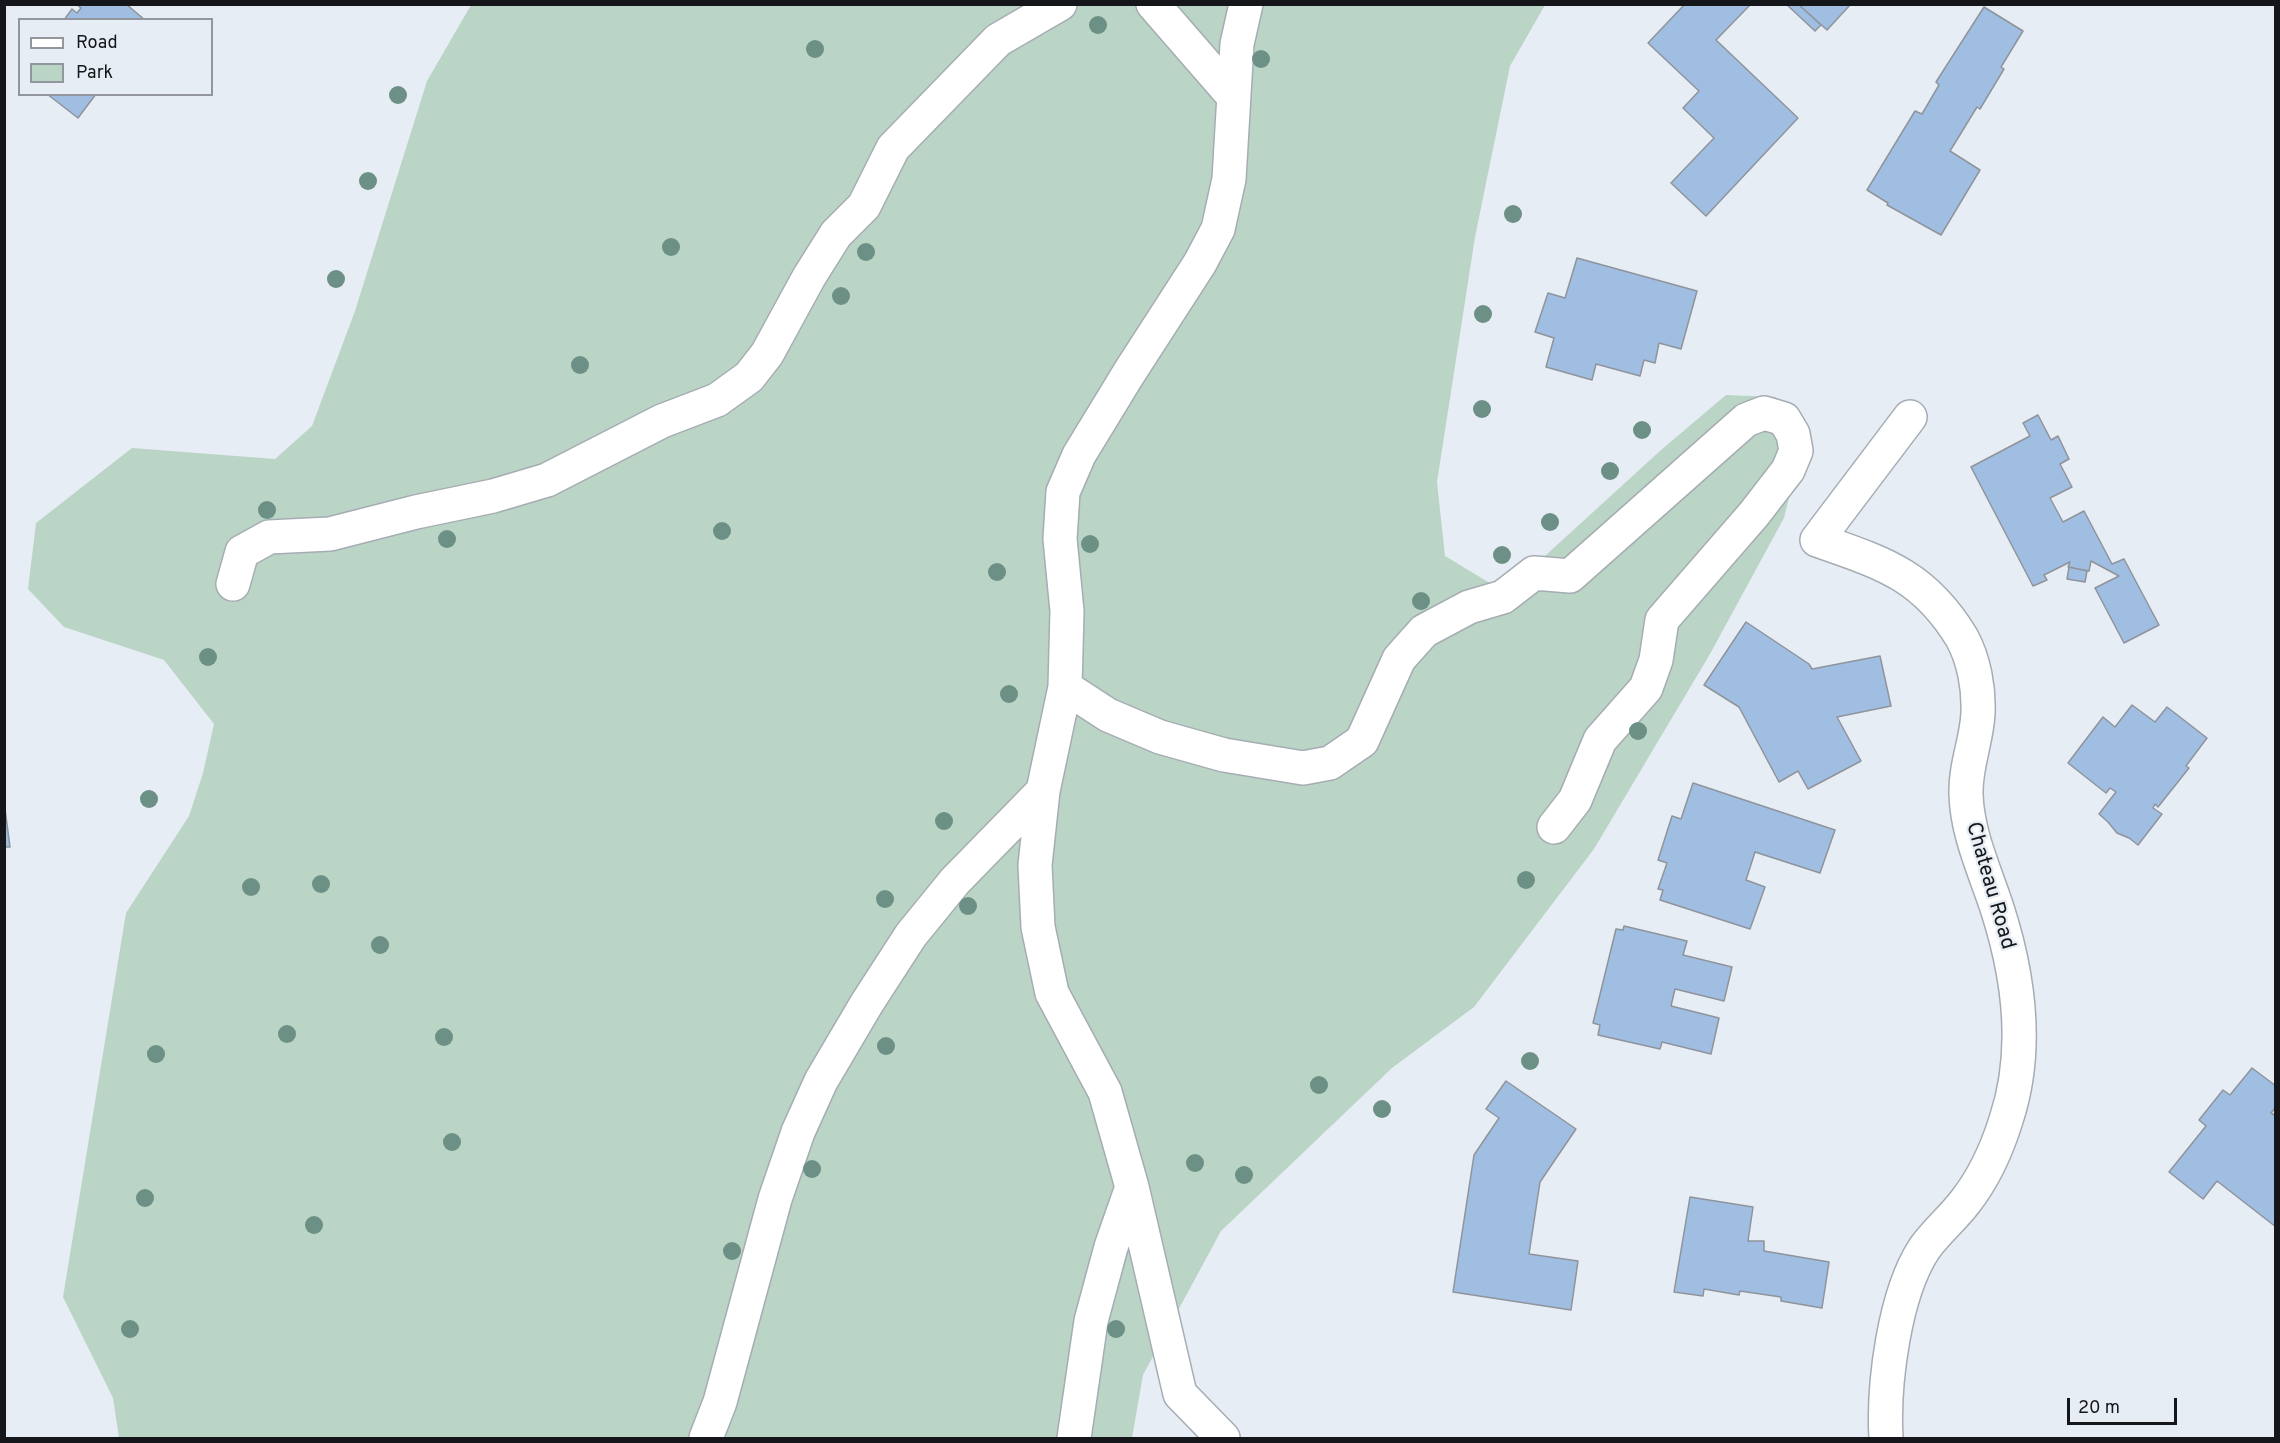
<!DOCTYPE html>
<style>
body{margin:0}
#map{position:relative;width:2280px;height:1443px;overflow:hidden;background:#e7edf5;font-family:Overpass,sans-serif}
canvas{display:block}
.frame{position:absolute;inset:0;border:6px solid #141619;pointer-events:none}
.legend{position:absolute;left:18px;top:18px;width:195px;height:78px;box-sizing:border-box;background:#e7edf5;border:2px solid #93979d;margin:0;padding:8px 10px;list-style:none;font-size:18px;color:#141619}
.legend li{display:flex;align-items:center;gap:12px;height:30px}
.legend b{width:30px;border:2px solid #93979d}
.scale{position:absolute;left:2067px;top:1398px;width:110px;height:27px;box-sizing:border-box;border:3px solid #141619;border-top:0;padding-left:8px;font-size:18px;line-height:21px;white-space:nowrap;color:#141619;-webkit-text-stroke:4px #e7edf5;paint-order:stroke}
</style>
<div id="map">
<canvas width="2280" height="1443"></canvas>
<div class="frame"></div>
<ul class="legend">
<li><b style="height:8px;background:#fff"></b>Road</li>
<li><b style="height:16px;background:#bad5c5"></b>Park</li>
</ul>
<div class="scale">20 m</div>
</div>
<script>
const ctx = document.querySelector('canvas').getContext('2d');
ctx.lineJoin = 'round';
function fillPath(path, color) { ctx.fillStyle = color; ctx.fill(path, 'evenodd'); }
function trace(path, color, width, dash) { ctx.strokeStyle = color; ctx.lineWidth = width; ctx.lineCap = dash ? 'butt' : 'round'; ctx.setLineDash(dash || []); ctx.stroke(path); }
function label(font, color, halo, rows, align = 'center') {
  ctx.font = font + ' Overpass,sans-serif'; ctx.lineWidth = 4.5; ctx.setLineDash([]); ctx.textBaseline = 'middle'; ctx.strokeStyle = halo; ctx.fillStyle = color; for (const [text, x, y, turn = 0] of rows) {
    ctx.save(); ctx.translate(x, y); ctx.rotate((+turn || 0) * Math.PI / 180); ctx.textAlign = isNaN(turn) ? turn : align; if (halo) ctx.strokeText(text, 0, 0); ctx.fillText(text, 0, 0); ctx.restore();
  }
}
const green = new Path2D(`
 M471,5H1545L1510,66L1475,237L1437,482L1445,556L1498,588L1546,555L1661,450L1726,395L1776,397L1803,441L1784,518L1710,654L1594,849L1474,1007L1392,1068L1221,1231L1143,1375L1132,1438H119L113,1398L63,1297L126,913L189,816L203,773L214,724L164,660L64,627L28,589L36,523L132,448L275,459L312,426L355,311L427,81Z`);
const building = new Path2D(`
 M76,4H126L145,20H64L72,9L77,13L81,8Z
 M1685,4H1751L1716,40L1798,118L1706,216L1671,183L1714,138L1683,108L1699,91L1648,43Z
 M1786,4H1798L1821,25L1815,31Z
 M1798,4H1851L1827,30Z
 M1984,7L2023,31L2001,67L2004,69L1980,109L1977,107L1950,151L1980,170L1941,235L1887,205L1888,203L1867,190L1915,111L1922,114L1939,85L1936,82Z
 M47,94H96L78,118Z
 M1577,258L1697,291L1681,349L1659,343L1655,363L1644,360L1640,376L1596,364L1592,380L1546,367L1554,338L1535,332L1548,293L1565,298Z
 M2038,415L2051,440L2058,436L2069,459L2060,464L2072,487L2050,498L2063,522L2084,511L2112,564L2124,559L2159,625L2124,643L2095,588L2119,576L2091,561L2089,571L2068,567L2070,562L2044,575L2047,580L2033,586L1971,467L2030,436L2023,423Z
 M2069,567L2087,571L2085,582L2067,579Z
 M1746,622L1809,664L1812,669L1880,656L1891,706L1837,717L1861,761L1808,789L1798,771L1779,782L1739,707L1704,685Z
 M2132,705L2155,722L2167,707L2207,738L2186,766L2189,768L2158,807L2155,804L2153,808L2162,814L2138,845L2129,838L2117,833L2108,822L2099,814L2116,792L2110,788L2106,793L2068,763L2103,717L2115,727Z
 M1693,783L1835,830L1820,873L1755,852L1746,880L1765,887L1750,929L1660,900L1663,890L1658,889L1667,863L1658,860L1672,816L1681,819Z
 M4,801L10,847H4Z
 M1624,926L1687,941L1683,955L1732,967L1724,1001L1675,989L1671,1006L1719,1018L1711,1054L1662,1042L1660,1049L1598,1035L1600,1025L1593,1023L1616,929L1623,930Z
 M2252,1068L2276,1086V1107L2271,1113L2276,1116V1227L2217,1181L2203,1199L2169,1172L2206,1126L2199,1120L2223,1090L2230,1095Z
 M1506,1081L1576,1129L1540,1182L1529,1254L1578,1261L1571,1310L1453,1292L1474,1155L1499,1118L1486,1109Z
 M1690,1197L1753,1207L1748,1241H1764V1251L1829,1262L1822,1308L1781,1301V1297L1740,1291L1739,1295L1704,1289L1703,1296L1674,1292Z`);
const minor = new Path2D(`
 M1153,4L1233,96
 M233,584L242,552L269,537L330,534L416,512L493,496L547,480L662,421L717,400L749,377L767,354L809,277L836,234L864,206L893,148L998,40L1060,4
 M1065,687L1108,715L1160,737L1224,755L1303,768L1330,763L1362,741L1399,659L1424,631L1469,607L1503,597L1534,573L1570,576L1746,420L1764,413L1784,419L1793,434L1796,451L1788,470L1754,514L1662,620L1656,660L1646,688L1600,740L1575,800L1554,827
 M1043,791L1035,865L1038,927L1052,993L1105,1092L1132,1187L1111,1247L1091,1321L1074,1438
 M1132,1187L1180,1394L1223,1438
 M706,1438L720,1402L775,1199L798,1132L821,1081L867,1003L911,935L955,881L1043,791L1065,687L1067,611L1060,539L1063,492L1079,455L1129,373L1200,263L1218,229L1229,179L1237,44L1246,4
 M1886,1438C1883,1385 1894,1295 1924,1249C1936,1232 1952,1219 1965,1202C1983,1179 1997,1149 2006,1120C2029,1051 2019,976 1997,908C1985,871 1967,834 1966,794C1965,766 1977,740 1978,713C1979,688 1974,660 1962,638C1924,575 1883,563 1817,540L1910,417`);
const trees = [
 [1098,25],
 [815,49],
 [1261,59],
 [398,95],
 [368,181],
 [1513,214],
 [671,247],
 [866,252],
 [336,279],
 [841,296],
 [1483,314],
 [580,365],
 [1482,409],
 [1642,430],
 [1610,471],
 [267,510],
 [1550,522],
 [722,531],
 [447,539],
 [1090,544],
 [1502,555],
 [997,572],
 [1421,601],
 [208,657],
 [1009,694],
 [1638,731],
 [149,799],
 [944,821],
 [1526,880],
 [321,884],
 [251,887],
 [885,899],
 [968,906],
 [380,945],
 [287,1034],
 [444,1037],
 [886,1046],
 [156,1054],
 [1530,1061],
 [1319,1085],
 [1382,1109],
 [452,1142],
 [1195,1163],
 [812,1169],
 [1244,1175],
 [145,1198],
 [314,1225],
 [732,1251],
 [130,1329],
 [1116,1329]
];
const streetNames = [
 ["Chateau Road",1989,886,74]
];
fillPath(green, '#bad5c5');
fillPath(building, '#a0bde2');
trace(building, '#8f949b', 1.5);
trace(minor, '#a6acb3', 36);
trace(minor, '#fff', 33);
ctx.fillStyle = '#6c9085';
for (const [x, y] of trees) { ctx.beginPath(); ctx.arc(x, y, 9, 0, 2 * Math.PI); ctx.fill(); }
label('21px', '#141619', '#e7edf5', streetNames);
</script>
